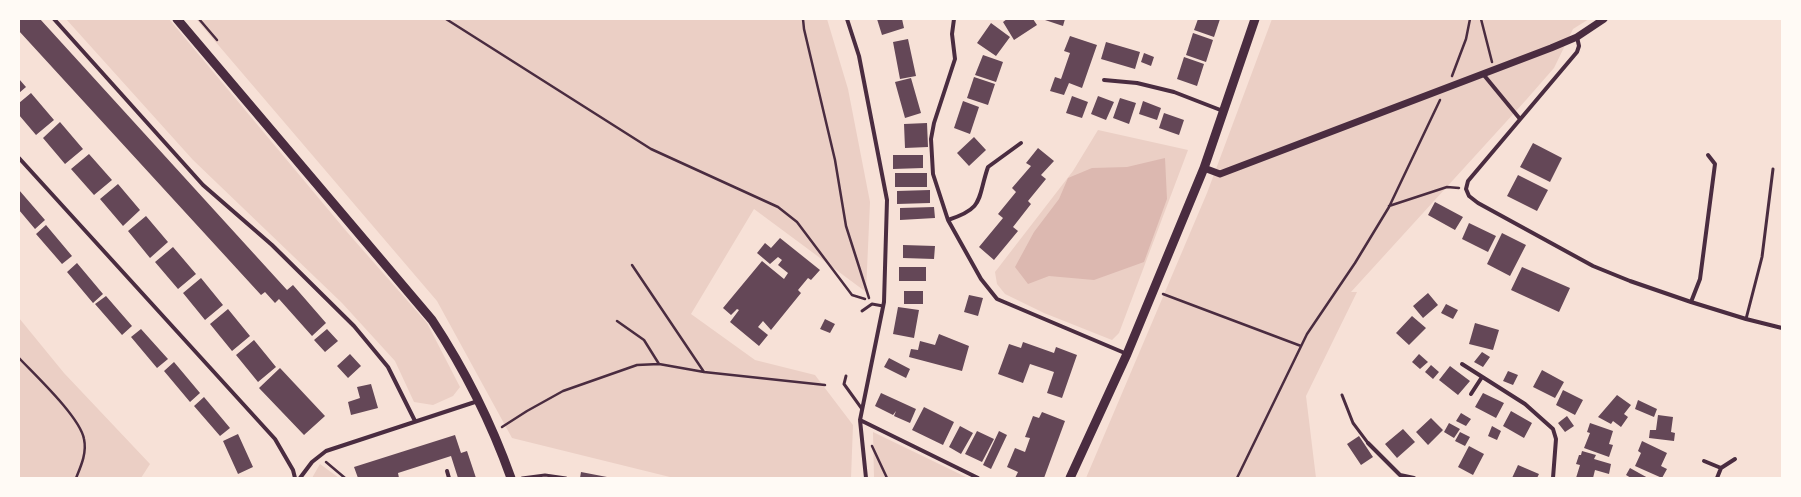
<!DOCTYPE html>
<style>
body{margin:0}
#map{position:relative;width:1801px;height:497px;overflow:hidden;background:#f7e1d7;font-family:"PT Sans",sans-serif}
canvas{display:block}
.frame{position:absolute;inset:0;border:20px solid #fffaf5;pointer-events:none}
</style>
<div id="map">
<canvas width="1801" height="497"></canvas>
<div class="frame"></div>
</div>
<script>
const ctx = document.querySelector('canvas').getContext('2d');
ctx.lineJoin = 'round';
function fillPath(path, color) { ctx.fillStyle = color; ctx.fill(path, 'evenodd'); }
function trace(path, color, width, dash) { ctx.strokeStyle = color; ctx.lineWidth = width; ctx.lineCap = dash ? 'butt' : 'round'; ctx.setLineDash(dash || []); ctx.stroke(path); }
const green = new Path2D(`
 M66,19H169L347,232L427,323L460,387L453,396L433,405L414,402L395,361L342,303L193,160Z
 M196,19H827L848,89L870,202L866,292L754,209L691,314L755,360L815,375L853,425L851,478H674L512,438L437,301Z
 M1272,19H1589L1573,29L1554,68L1526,100L1351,292H1357L1306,396L1316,478H1086L1207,193Z
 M1098,130L1188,150L1119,333L1112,340L1044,313L1005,294L997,284L995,272L1073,171Z
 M19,318L64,373L150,464L141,478H19Z
 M873,432L968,478H874Z
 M320,464L339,478H312Z`);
const water = new Path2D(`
 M1165,158L1167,199L1144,262L1094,280L1049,276L1028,284L1015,267L1034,232L1059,199L1068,178L1092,168L1127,167Z`);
const building = new Path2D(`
 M19,19H40L287,290L293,285L326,323L312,336L279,299L275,303L265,292L261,295L19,31Z
 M877,19H902L904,28L882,35Z
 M1007,19H1033L1037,25L1014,40L1003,22Z
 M1042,19H1065L1063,26Z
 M1198,19H1220L1214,37L1194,30Z
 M991,23L1010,37L996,56L977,43Z
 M1193,33L1213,40L1206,62L1186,55Z
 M1070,36L1097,45L1082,88L1069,83L1064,95L1050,91L1055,77L1061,79L1070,53L1064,51Z
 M908,39L916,76L900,79L893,42Z
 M1106,42L1140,52L1135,69L1101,59Z
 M1144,53L1154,57L1151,66L1141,62Z
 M983,55L1003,62L996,82L975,75Z
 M1184,57L1204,64L1197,86L1177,79Z
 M974,77L995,84L988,105L967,98Z
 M911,78L921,113L905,118L895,82Z
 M19,79L26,87L19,93Z
 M31,93L54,120L36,135L19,115V103Z
 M1072,96L1088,102L1082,118L1066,113Z
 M1098,96L1114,102L1106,120L1091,114Z
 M1120,98L1136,103L1129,124L1113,118Z
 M963,101L979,107L970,134L954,128Z
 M1143,101L1161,108L1157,120L1139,114Z
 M1164,113L1184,120L1179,135L1159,128Z
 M60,122L83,149L65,164L43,138Z
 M927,123L928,147L905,148L904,124Z
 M974,137L986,150L969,166L957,153Z
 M1533,143L1562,158L1550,182L1520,167Z
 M1038,148L1054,161L1041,175L1046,179L1028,201L1031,204L1013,227L1018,231L994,260L979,247L1003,218L998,214L1016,192L1012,188L1031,166L1026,163Z
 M89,154L112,180L94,195L71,169Z
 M893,155H923V168L893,169Z
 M895,173H927V187H895Z
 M1518,175L1548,190L1537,211L1507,196Z
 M118,184L140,210L123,226L100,199Z
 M19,190L45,220L35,229L19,210Z
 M930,190V203L897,204V191Z
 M1435,202L1463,217L1455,230L1428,215Z
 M934,207L935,218L900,220V208Z
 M146,216L168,242L150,258L128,231Z
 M1469,223L1496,236L1488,252L1462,239Z
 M46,225L72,256L62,264L36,234Z
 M1502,233L1526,245L1510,276L1487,264Z
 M780,238L820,270L811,280L808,278L798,290L801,293L771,330L763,321L758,327L768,335L759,346L730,322L739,310L737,309L731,315L723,308L762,261L784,279L788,273L778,265L782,260L778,257L770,264L757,253L765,243L771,248Z
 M903,245L935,246L934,259L903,258Z
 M173,247L196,274L178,289L155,262Z
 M77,263L103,294L93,303L67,272Z
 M899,267H926V281H899Z
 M1522,267L1570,288L1559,312L1511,290Z
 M201,278L223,305L205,320L183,293Z
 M904,291H923V304H904Z
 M1428,293L1438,305L1423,318L1413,306Z
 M969,295L983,298L978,316L964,312Z
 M106,296L132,326L122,335L95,304Z
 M1446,304L1458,310L1453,319L1441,313Z
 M898,307L919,310L914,338L893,334Z
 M228,309L250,336L232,351L210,324Z
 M1412,316L1426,328L1409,345L1396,333Z
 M825,319L835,324L830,333L820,329Z
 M1475,323L1499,330L1493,350L1469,344Z
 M141,329L168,359L157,368L131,337Z
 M327,329L338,341L325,352L314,340Z
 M939,334L969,346L962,371L909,357L911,349L918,350L920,341L935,345Z
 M254,340L276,367L258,382L236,355Z
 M1023,342L1054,353L1056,347L1077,355L1062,398L1047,393L1054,372L1030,364L1023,383L998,374L1009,344L1021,348Z
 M1482,352L1490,357L1483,367L1474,362Z
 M350,354L361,366L348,378L337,366Z
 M1419,354L1428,362L1420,369L1412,362Z
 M889,358L910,369L906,378L884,367Z
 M174,362L200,393L190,402L164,371Z
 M1431,365L1439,372L1433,379L1425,372Z
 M1450,366L1470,381L1458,395L1439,380Z
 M280,368L325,416L304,435L259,388Z
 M1542,370L1564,382L1555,398L1533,387Z
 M1508,371L1518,375L1513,385L1503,381Z
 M371,384L378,408L351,415L348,402L360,398L357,387Z
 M1563,390L1583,400L1575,415L1556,405Z
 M881,393L916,409L910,423L894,416L896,411L893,415L875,406Z
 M1483,393L1504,403L1496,418L1475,407Z
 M1617,395L1631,405L1624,414L1628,417L1621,427L1613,421L1611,424L1598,417Z
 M204,397L230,428L220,436L194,406Z
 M1638,400L1657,409L1654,417L1635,409Z
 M924,407L954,422L943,445L912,430Z
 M1511,411L1532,423L1524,438L1503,426Z
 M1042,412L1065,421L1044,478H1015L1018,472L1007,467L1015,448L1025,452L1030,438L1025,437L1033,416L1039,418Z
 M1461,413L1471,419L1466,426L1456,421Z
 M1658,415L1673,417L1671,432L1675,433L1674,441L1649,438L1650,430H1656Z
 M1567,416L1574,426L1565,432L1558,423Z
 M1431,418L1443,430L1428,445L1416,432Z
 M1449,423L1460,429L1454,438L1444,432Z
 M1590,423L1613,431L1609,444L1613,445L1609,457L1584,448L1590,433L1587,432Z
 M960,426L973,433L961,454L949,447Z
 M1492,426L1501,431L1497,440L1488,436Z
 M1403,429L1415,442L1397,458L1385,444Z
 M977,431L994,439L982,462L965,454Z
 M999,431L1007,435L991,469L983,465Z
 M1460,432L1470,437L1465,446L1455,441Z
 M238,434L253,467L238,474L223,441Z
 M455,435L461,453L467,451L476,478H458L451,456L398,473L399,478L388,477L358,478L354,467Z
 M1359,436L1373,457L1361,465L1347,444Z
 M1642,441L1667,453L1661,466L1667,469L1662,478L1635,466L1641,453L1638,451Z
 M1469,446L1484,454L1473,475L1458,467Z
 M1582,451L1596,455L1594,459L1611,464L1609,474L1595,470L1593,478H1576L1580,465L1576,464L1579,455H1581Z
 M1518,465L1539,474L1537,478H1512Z
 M1630,468L1648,478H1631L1626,475Z
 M581,472L607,477V478H580Z`);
const path = new Path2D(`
 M199,19L217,40
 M446,19L651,149L778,207L797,222L852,295L865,299
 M803,19L804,29L835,160L846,226L869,298
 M1481,19L1492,62
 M1452,76L1466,39L1470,19
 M1389,206L1447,187L1459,188
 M632,265L704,372
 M1163,294L1301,346
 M617,321L644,340L659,364
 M19,358C35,375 80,417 84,439C87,453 81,466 76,478
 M502,427L527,411L563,391L637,365L659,364L704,372L825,385
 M872,446L887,478
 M326,462L345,478
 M1237,478L1307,334L1355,263L1389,207L1440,100`);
const service = new Path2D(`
 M862,311L872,304L883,306
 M1746,319L1762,257L1773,169
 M846,376L844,384L862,409
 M1342,395L1353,423L1368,443
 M522,478L545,475L566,478`);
const minor = new Path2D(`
 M54,19L203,185L272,245L354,326L388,367L415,421
 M847,19L859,56L887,200L884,302L860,420L866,478
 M954,19L952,34L955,59L934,123L931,139L933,174L948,220L981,279L997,299L1127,354
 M1577,37L1579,46L1577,52L1468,181L1466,189L1469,196L1478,203L1593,266L1630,281L1691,302L1746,319L1782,328
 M1483,74L1520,119
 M1104,80L1137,83L1174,92L1223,111
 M19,158L275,439L293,470L295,478
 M948,220C985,208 977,199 988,167L1021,143
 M1691,302L1700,279L1715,164L1708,155
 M1462,364L1525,404L1553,429L1556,439L1553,478
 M1471,394L1482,377
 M860,420L978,478
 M1368,443L1400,475L1414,478
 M1704,461L1721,468
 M447,471L449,478
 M300,478L312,462L326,451L478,401
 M1717,478L1721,468L1735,459`);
const tertiary = new Path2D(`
 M1204,168L1220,174L1551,48L1577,37L1604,19`);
const primary = new Path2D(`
 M177,19L432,320C465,370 491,422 511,478
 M1070,478L1127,354L1204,168L1255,19`);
fillPath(green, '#ebcfc5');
fillPath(water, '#dcb8b0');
fillPath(building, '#644757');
trace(path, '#4a2c40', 2.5);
trace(service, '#4a2c40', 3);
trace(minor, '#4a2c40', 4);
trace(tertiary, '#4a2c40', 7);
trace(primary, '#4a2c40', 9);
</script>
